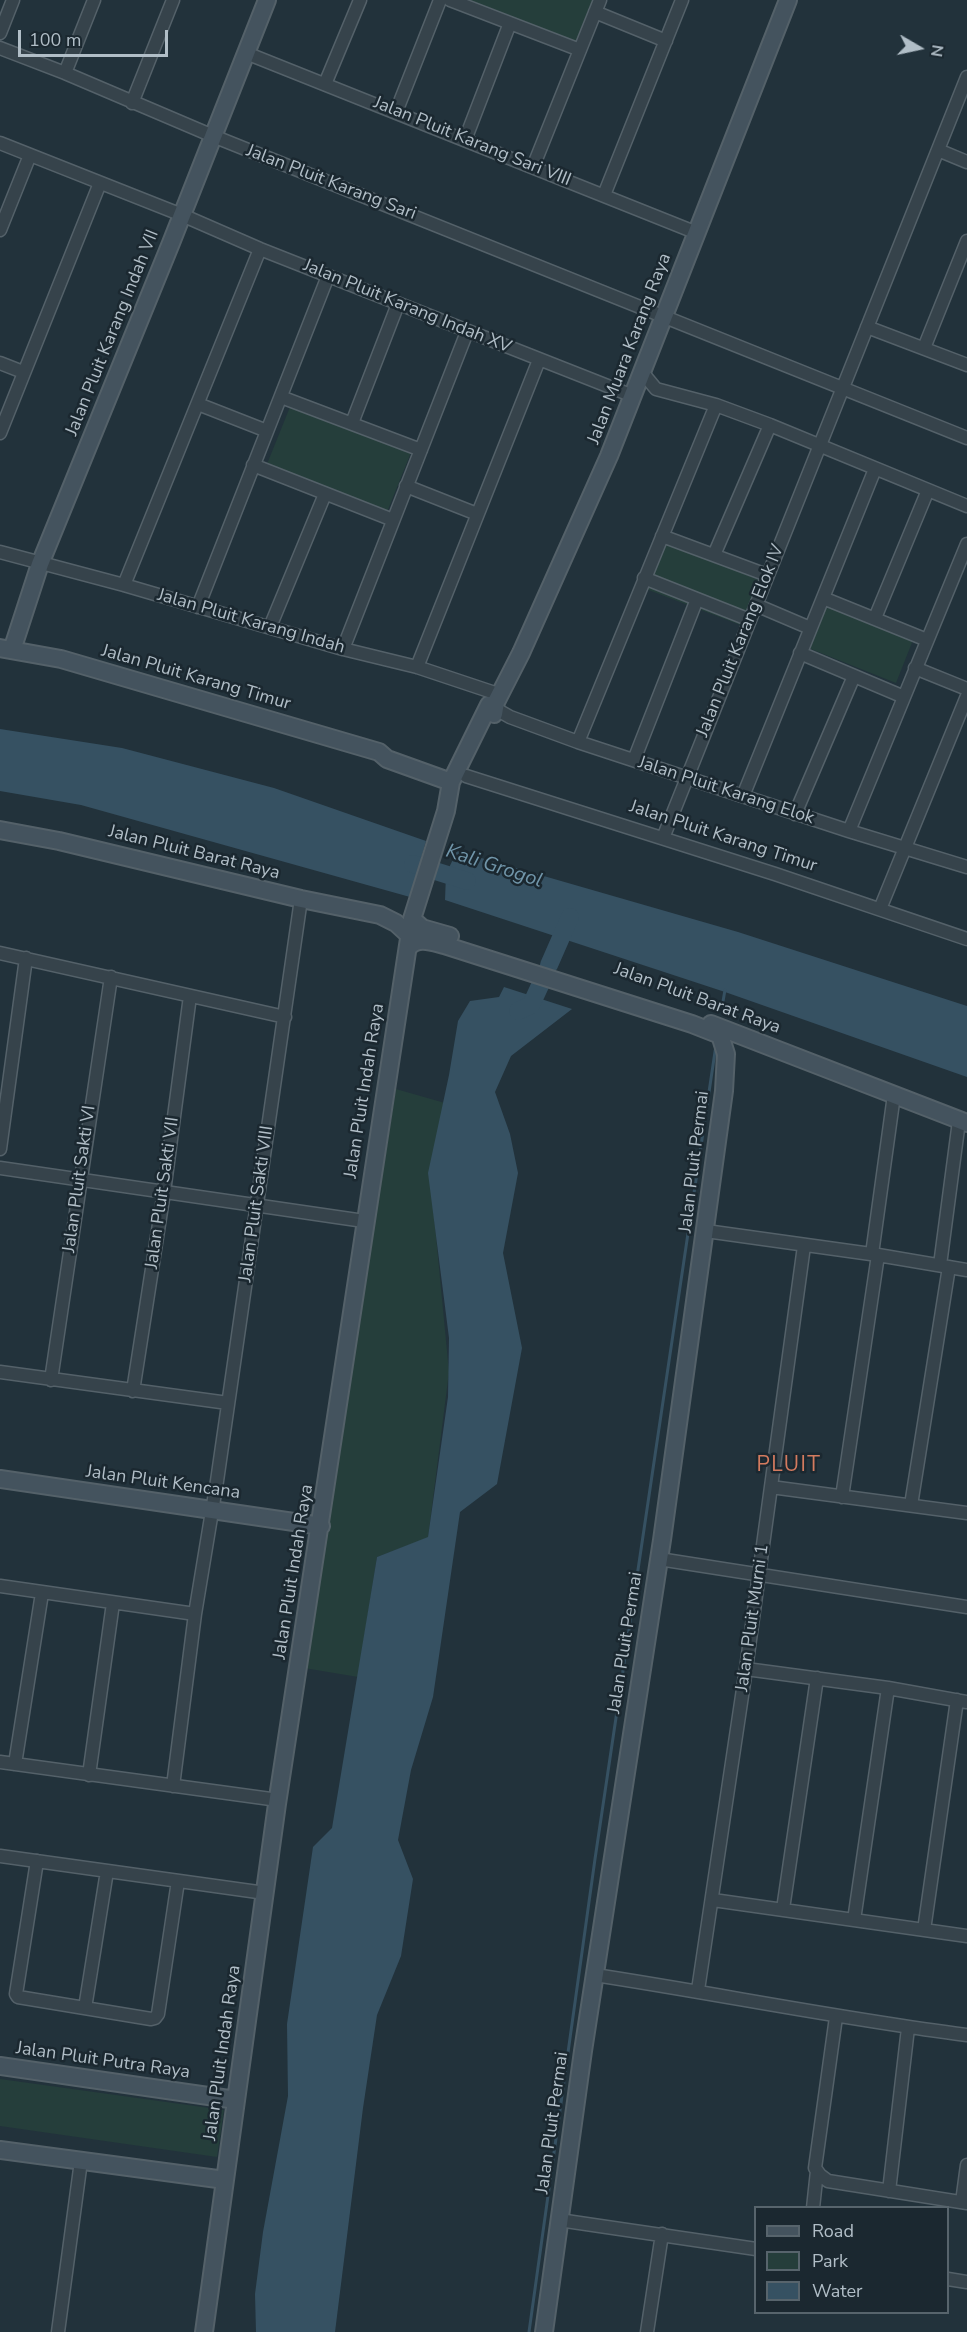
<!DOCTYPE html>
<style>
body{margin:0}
#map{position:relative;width:967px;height:2332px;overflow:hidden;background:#22323b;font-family:"Nunito Sans",sans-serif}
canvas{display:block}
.legend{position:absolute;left:754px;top:2206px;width:195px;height:108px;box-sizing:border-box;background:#1b2830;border:2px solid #57646c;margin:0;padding:8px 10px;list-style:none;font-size:18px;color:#b1bec7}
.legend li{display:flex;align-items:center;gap:12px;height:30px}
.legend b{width:30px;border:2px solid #57646c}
.north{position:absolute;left:889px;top:18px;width:60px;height:60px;-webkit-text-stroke:4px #1b2830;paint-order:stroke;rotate:99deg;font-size:16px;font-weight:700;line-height:24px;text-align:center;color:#b1bec7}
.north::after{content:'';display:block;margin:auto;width:21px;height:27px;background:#b1bec7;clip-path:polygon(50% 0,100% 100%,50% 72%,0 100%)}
.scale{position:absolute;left:18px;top:30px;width:150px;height:27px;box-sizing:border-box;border:3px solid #b1bec7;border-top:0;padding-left:8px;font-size:18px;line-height:21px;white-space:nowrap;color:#b1bec7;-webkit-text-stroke:4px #1b2830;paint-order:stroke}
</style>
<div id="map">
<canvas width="967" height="2332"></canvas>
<ul class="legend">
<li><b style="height:8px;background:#44535e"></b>Road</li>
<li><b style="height:16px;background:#253e3b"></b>Park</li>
<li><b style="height:16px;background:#365162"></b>Water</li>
</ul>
<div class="north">N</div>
<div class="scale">100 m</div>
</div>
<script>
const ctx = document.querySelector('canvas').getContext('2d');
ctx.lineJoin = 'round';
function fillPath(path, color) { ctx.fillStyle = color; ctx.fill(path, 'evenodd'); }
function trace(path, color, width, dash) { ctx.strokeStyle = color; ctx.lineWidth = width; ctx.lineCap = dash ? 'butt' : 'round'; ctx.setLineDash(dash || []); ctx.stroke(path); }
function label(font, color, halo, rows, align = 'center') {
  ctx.font = font + ' "Nunito Sans",sans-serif'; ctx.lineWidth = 5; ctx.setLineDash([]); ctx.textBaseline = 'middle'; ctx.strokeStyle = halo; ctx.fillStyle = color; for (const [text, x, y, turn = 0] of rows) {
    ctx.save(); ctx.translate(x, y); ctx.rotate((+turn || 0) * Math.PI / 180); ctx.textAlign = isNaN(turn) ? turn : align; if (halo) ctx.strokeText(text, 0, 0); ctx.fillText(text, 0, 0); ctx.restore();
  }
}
const green = new Path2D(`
 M467,0H595L577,42Z
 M292,402L412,450L383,522L263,474Z
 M665,542L735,568V570L761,581L743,626L646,589Z
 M824,600L913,640L896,683L806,647Z
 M396,1089L452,1105L433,1205L449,1372L428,1538L377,1557L358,1677L304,1668Z
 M0,2079L224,2110L217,2157L0,2126Z`);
const water = new Path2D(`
 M0,729L122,748L274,788L426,841L410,897L81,805L0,791Z
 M457,851L738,932L967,1006V1077L725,992L445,900L446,874Z
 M504,987L572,1009L511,1056L495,1092L510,1134L518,1173L503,1253L522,1348L497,1484L460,1512L433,1697L411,1770L398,1840L413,1879L401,1956L377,2015L363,2108L335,2332H256L255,2294L263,2232L288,2096L287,2024L313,1847L332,1828L377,1557L428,1537L448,1397L449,1338L428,1173L449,1075L458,1021L470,1001L499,997Z`);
const stream = new Path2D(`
 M722,1007L725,990
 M529,2332L595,1859L716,1045`);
const river = new Path2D(`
 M413,864L467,881
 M549,965L570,917
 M518,1011L531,1005L543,979`);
const street = new Path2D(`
 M450,0L580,50
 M595,12L666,41
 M0,33L13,0
 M0,48L65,73L213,136L967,438
 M246,53L697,233
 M65,73L94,0
 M325,84L360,0
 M132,103L173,0
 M396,112L440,0
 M465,140L510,23
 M0,143L182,215L260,249L633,396
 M938,150L967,162
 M533,167L600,0
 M604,195L682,0
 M0,230L30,155
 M867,327L967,365
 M924,348L967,241
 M0,363L23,372
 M642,372L656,389L716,405L770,425L967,506
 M281,397L421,450
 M198,404L267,431
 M352,423L398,304
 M0,433L100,183
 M253,465L393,520
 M406,486L477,514
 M662,536L767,575
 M0,552L124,585L343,649L417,667L501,695
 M714,555L770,425
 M644,578L750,620
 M124,585L260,249
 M823,598L927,640
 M756,605L810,628
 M198,607L328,276
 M875,618L928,490
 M270,627L325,494
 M343,649L467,332
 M800,653L904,697
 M417,667L539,360
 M915,668L967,689
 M489,705L510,717L578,742L849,831L967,867
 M578,742L716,405
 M634,760L697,599
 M466,776L775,874L967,939
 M743,796L875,469
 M795,814L854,676
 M849,831L967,544
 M663,838L967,77
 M880,909L967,696
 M0,953L285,1017
 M0,1149L26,958
 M0,1168L364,1221
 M706,1231L878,1255L967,1270
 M872,1254L894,1095
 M940,1265L959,1121
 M0,1372L228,1403
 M51,1380L111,977
 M133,1391L164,1192L190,996
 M771,1487L967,1513
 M842,1497L878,1255
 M911,1505L949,1267
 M659,1559L967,1607
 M0,1586L195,1614
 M746,1669L888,1688L967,1702
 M0,1762L278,1800
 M15,1764L42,1593
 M89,1775L113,1603
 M173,1786L195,1614L217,1481L301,899
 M0,1856L265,1893
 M37,1861L16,1994L18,1997L151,2019L155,2018L158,2014L178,1881
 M713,1900L967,1936
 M783,1909L817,1678
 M854,1920L888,1688
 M924,1930L957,1700
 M595,1975C719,1994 842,2019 967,2035
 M698,1990L746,1669L804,1246
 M85,2008L107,1871
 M836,2017L815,2168L820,2175L828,2181L967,2203
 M889,2191L908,2028
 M962,2202L967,2165
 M813,2208L817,2171
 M559,2220L756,2249
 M948,2279L967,2282
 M58,2332L81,2161
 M647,2332L662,2234`);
const secondary = new Path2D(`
 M0,648L61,659L379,752L387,759L451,782
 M12,650L40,564L171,243L267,0
 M494,714L496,702L521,653L609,456L788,0
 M0,830L59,841L301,899L380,915L396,923L409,935
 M412,919L422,928L450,936
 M408,948C417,936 432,942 444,945L692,1024L720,1035L726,1054L724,1091L662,1540L583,2051L544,2332
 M711,1024L967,1123
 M0,1479L321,1526
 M0,2066L236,2100
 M0,2150L225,2180
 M204,2332L277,1804L412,919L446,811L451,782L489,705H495`);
const streetNames = [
 ["Jalan Pluit Karang Sari VIII",472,142,22],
 ["Jalan Pluit Karang Sari",331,183,21],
 ["Jalan Pluit Karang Indah XV",407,307,22],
 ["Jalan Pluit Karang Indah VII",113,333,-68],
 ["Jalan Muara Karang Raya",630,349,-69],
 ["Jalan Pluit Karang Indah",251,622,16],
 ["Jalan Pluit Karang Elok IV",741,641,-68],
 ["Jalan Pluit Karang Timur",196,678,16],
 ["Jalan Pluit Karang Elok",726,791,18],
 ["Jalan Pluit Karang Timur",723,837,18],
 ["Jalan Pluit Barat Raya",194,853,14],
 ["Jalan Pluit Barat Raya",697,999,20],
 ["Jalan Pluit Indah Raya",365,1091,-81],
 ["Jalan Pluit Permai",695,1162,-83],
 ["Jalan Pluit Sakti VI",80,1179,-82],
 ["Jalan Pluit Sakti VII",163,1193,-82],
 ["Jalan Pluit Sakti VIII",257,1204,-82],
 ["Jalan Pluit Kencana",163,1483,8],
 ["Jalan Pluit Indah Raya",294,1572,-81],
 ["Jalan Pluit Murni 1",753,1618,-82],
 ["Jalan Pluit Permai",626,1643,-81],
 ["Jalan Pluit Indah Raya",223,2053,-82],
 ["Jalan Pluit Putra Raya",103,2061,8],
 ["Jalan Pluit Permai",553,2123,-82]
];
const waterNames = [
 ["Kali Grogol",494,867,18]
];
const quarterNames = [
 ["PLUIT",789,1466]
];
fillPath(green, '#253e3b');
fillPath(water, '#365162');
trace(stream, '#365162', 3);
trace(river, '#365162', 18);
trace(street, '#546169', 15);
trace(secondary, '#546169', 20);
trace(street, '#36434b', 12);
trace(secondary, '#44535e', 16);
label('18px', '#b1bec7', '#1b2830', streetNames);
label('italic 20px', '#7196aa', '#1b2830', waterNames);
ctx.letterSpacing = '1.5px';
label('21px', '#d47b5f', '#1b2830', quarterNames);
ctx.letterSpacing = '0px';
</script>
